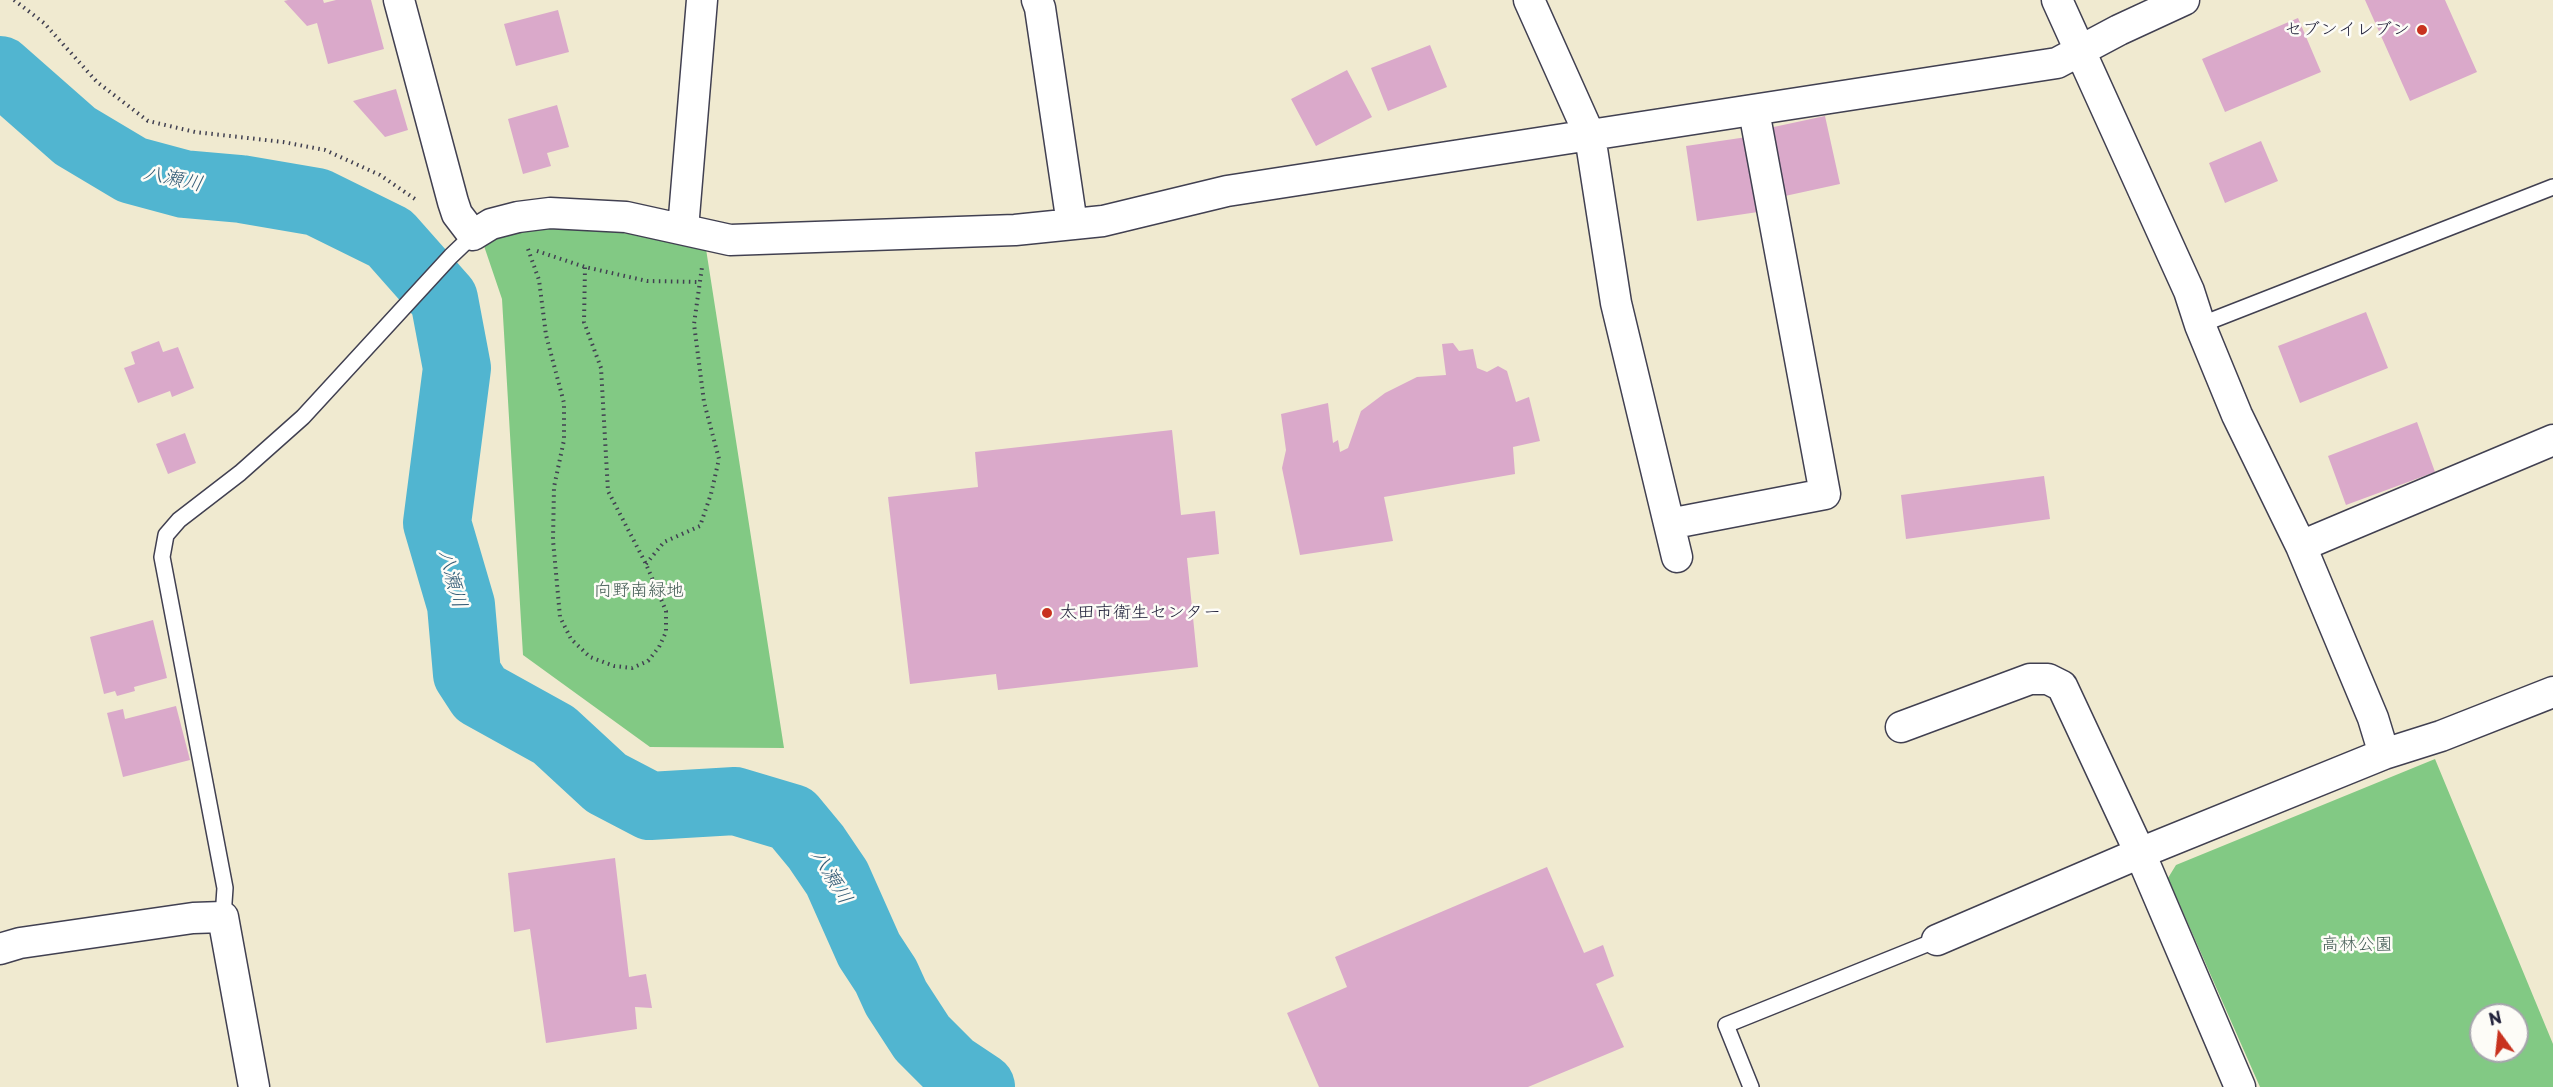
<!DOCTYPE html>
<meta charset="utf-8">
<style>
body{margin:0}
#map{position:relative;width:2553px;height:1087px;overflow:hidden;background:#f0ead0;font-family:"Playpen Sans",sans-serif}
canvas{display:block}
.north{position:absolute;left:2469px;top:1003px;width:60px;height:60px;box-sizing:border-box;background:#fdfcf7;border:2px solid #a5a5ac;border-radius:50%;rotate:345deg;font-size:16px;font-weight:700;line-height:24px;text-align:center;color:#22223b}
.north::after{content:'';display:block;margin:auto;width:21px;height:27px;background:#c8321e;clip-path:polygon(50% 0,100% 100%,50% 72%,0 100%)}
</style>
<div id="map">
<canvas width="2553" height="1087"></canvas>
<div class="north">N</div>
</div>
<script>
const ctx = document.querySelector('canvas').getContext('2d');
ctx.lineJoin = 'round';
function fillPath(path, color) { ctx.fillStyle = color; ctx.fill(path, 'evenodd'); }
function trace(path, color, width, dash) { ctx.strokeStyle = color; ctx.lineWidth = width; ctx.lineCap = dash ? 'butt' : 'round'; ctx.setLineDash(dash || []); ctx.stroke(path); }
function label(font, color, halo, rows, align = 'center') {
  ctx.font = font + ' "Playpen Sans","Klee One",sans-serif'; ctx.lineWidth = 5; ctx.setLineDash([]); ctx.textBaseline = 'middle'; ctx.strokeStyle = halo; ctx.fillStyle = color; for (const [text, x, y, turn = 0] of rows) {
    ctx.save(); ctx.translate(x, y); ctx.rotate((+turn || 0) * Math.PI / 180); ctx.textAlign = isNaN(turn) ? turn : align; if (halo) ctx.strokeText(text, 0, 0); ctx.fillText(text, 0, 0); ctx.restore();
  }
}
const green = new Path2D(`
 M539,229C595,229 651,233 706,249L784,748L650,747L523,655L502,299L483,243L504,235Z
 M2435,759L2553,1044V1087H2260L2168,878L2176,865ZM2481,1015H2517V1051H2481Z`);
const river = new Path2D(`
 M0,70L75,136L132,170L184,184L241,189L317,202L390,238L444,299L457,368L437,523L461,605L467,674L480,694L554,735L606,783L650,806L735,801L792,818L816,847L837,878L869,950L886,976L896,998L922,1038L951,1067L981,1087`);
const building = new Path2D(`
 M288,0H323L324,3L336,0H371L384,49L328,64L317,23L307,26L284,1Z
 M2365,0H2445L2477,72L2410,101Z
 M558,10L569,52L516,66L504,24Z
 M2298,18L2321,72L2225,112L2202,59Z
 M1430,45L1447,87L1388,111L1371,68Z
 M1347,70L1372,117L1316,146L1291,99Z
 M396,89L408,130L385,137L353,101Z
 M557,105L569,147L547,153L551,166L523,174L508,119Z
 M1825,116L1840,184L1785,196L1769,128Z
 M1747,137L1758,212L1697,221L1686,146Z
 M2261,141L2278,181L2225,203L2209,163Z
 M2366,312L2388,368L2300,403L2278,346Z
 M159,341L163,352L178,347L194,388L172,397L170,391L138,403L124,368L135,364L131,352Z
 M1453,343L1459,351L1473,349L1477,368L1487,372L1498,366L1507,371L1516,402L1529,397L1540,441L1513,447L1515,474L1384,497L1393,541L1300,555L1282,468L1286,450L1281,414L1328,403L1333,443L1338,440L1340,452L1348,448L1361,411L1385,393L1417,377L1446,375L1442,344Z
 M2417,422L2435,472L2346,505L2328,456Z
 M1172,430L1181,515L1215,511L1219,554L1187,558L1198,667L998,690L996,674L910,684L888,497L978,487L975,452Z
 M185,433L196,463L168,474L156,444Z
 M2044,476L2050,519L1906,539L1901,495Z
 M153,620L167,678L134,687L135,691L117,696L115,691L104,694L90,637Z
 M176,706L190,760L123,777L107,713L123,709L125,719Z
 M615,858L629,977L646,974L652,1008L635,1007L637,1029L546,1043L530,929L514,932L508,873Z
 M1547,867L1584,953L1603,945L1614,976L1596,984L1624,1047L1528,1087H1319L1287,1013L1347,987L1335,957Z`);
const path = new Path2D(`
 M14,0L44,23L97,82L148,121L195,132L283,142L325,150L380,175L415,199
 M528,249L539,280L546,335L564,403V440L554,487L553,540L560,617L571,639L590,657L614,666L632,668L648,661L659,647L666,632V611L646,564L608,491L601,368L584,322L585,267
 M537,251L585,267L647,281L700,282
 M646,564L664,542L700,526L711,494L719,459L704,402L694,324L702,267`);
const service = new Path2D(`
 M2200,325L2553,187
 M223,917L225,888L162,557L166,535L179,520L240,473L303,417L451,256L473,235
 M1751,1087L1726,1025L1937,940`);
const minor = new Path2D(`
 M399,0L453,202L457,214L473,235L491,224L518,217L550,213L626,217L730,240L1015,230L1103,221L1227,191L2057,63L2119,30L2184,0
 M1037,0L1040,8L1072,224
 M1529,0L1590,136L1616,303L1677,557
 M2057,0L2189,291L2200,325L2237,415L2301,546L2373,718L2384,754
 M683,229L702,0
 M1669,524L1825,494L1754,111
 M2301,546L2553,440
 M1901,727L2030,679H2048L2062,686L2140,853L2240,1087
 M1937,940L2140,853L2384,754L2441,736L2553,692
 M0,949L20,943L193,918L223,917L254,1087`);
const markers = [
 [2422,30,6,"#c8321e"],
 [1047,613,6,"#c8321e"]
];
const poiNames = [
 ["セブンイレブン",2410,30],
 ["太田市衛生センター",1059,613,"left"]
];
const parkNames = [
 ["向野南緑地",639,591],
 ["高林公園",2357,945]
];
const waterNames = [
 ["八瀬川",173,179,12],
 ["八瀬川",452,579,75],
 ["八瀬川",831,877,59]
];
fillPath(green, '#82c984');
trace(river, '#51b5d0', 68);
fillPath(building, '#daa9ca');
trace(service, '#414051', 18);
trace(minor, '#414051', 33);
trace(path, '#414051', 4, [1.5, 4.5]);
trace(service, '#fff', 15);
trace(minor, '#fff', 30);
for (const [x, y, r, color] of markers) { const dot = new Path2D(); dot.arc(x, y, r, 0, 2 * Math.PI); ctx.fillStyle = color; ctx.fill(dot); trace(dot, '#fdfcf7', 2); }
label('18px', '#22223b', '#fdfcf7', poiNames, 'right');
label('18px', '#445c55', '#fdfcf7', parkNames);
label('italic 20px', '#355d77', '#fdfcf7', waterNames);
</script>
